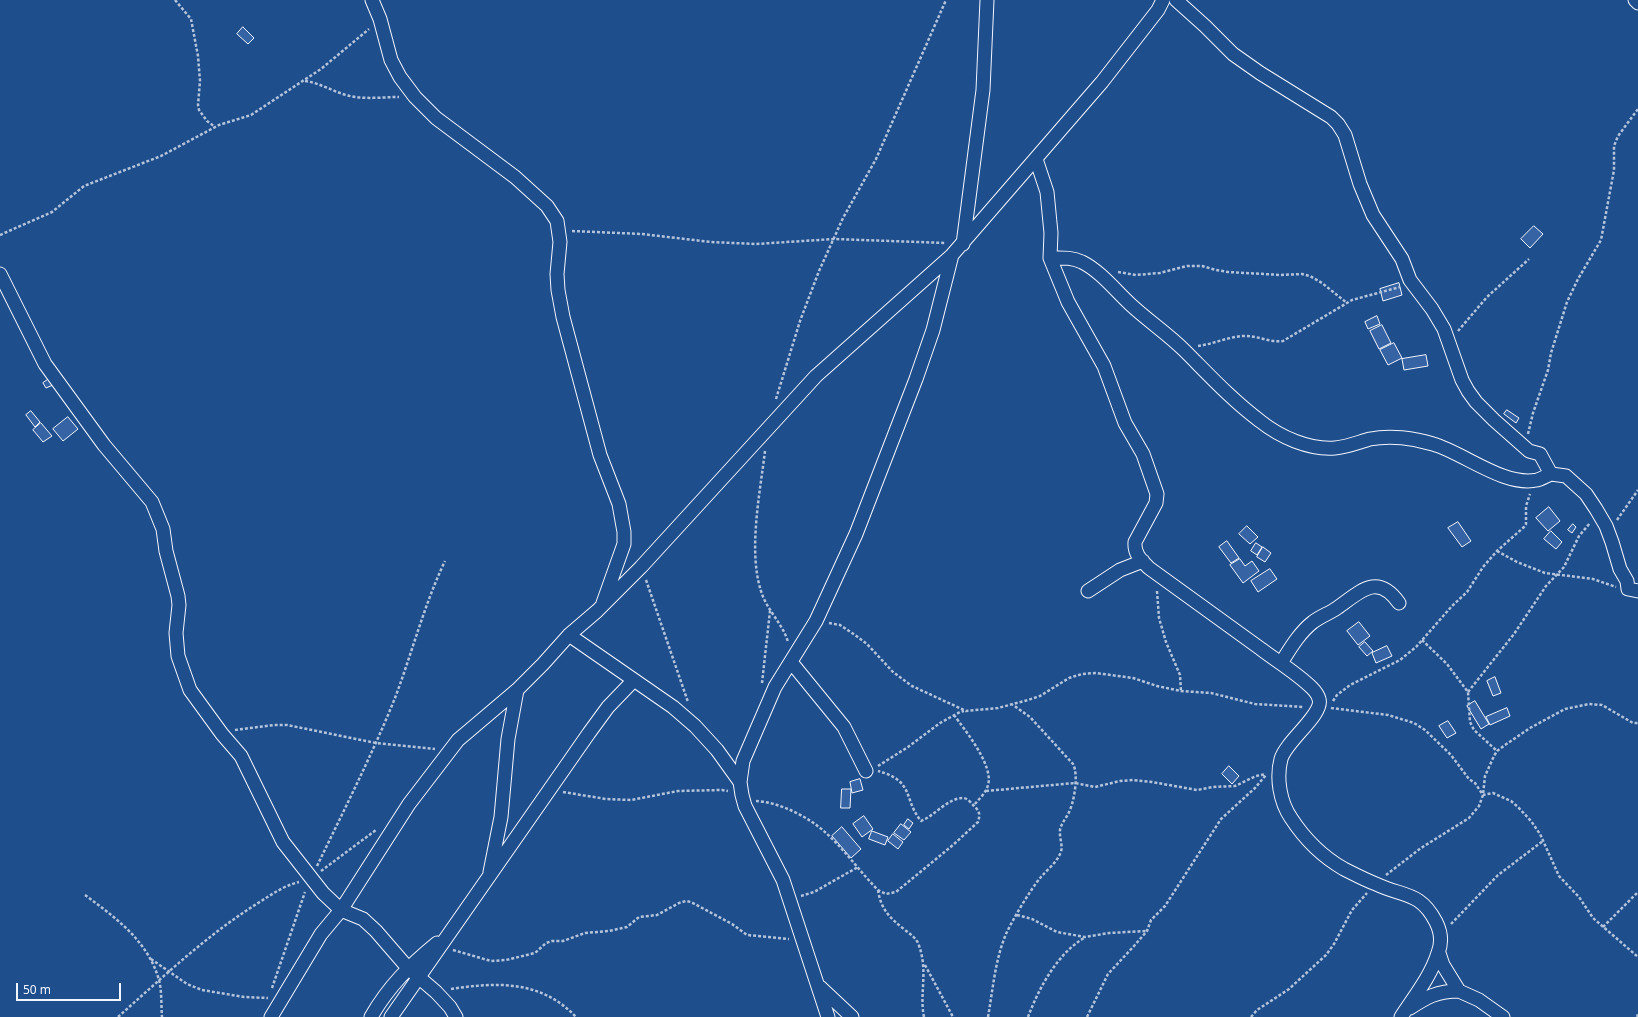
<!DOCTYPE html>
<style>
body{margin:0}
#map{position:relative;width:1638px;height:1017px;overflow:hidden;background:#1f4e8c;font-family:"Noto Sans",sans-serif}
canvas{display:block}
.scale{position:absolute;left:16px;top:983px;width:105px;height:18px;box-sizing:border-box;border:2px solid #f2f6ff;border-top:0;padding-left:5px;font-size:12px;line-height:14px;white-space:nowrap;color:#f2f6ff;-webkit-text-stroke:3px #1f4e8c;paint-order:stroke}
</style>
<div id="map">
<canvas width="1638" height="1017"></canvas>
<div class="scale">50 m</div>
</div>
<script>
const ctx = document.querySelector('canvas').getContext('2d');
ctx.lineJoin = 'round';
function fillPath(path, color) { ctx.fillStyle = color; ctx.fill(path, 'evenodd'); }
function trace(path, color, width, dash) { ctx.strokeStyle = color; ctx.lineWidth = width; ctx.lineCap = dash ? 'butt' : 'round'; ctx.setLineDash(dash || []); ctx.stroke(path); }
const building = new Path2D(`
 M243,27L254,38L248,44L237,34Z
 M1534,226L1543,234L1530,248L1521,239Z
 M1399,283L1402,295L1383,301L1380,289Z
 M1377,316L1380,324L1368,329L1365,322Z
 M1382,325L1391,343L1379,349L1370,331Z
 M1394,343L1402,358L1388,365L1380,350Z
 M1426,355L1428,366L1404,370L1402,359Z
 M49,379L53,385L46,388L43,383Z
 M1507,410L1519,418L1516,423L1504,414Z
 M31,411L40,422L35,427L26,415Z
 M68,417L78,429L63,441L53,429Z
 M41,423L52,436L43,442L33,430Z
 M1549,507L1560,521L1548,531L1536,518Z
 M1458,522L1471,541L1462,547L1448,528Z
 M1573,524L1576,527L1572,533L1568,530Z
 M1247,526L1258,537L1250,544L1239,534Z
 M1551,531L1562,542L1556,549L1544,539Z
 M1227,541L1239,558L1231,563L1219,547Z
 M1256,543L1262,547L1257,555L1251,551Z
 M1263,547L1271,553L1265,562L1257,557Z
 M1240,559L1245,566L1252,561L1259,571L1243,583L1230,565Z
 M1270,569L1277,579L1258,592L1251,581Z
 M1359,622L1370,636L1358,645L1347,631Z
 M1365,642L1373,651L1367,656L1359,647Z
 M1387,646L1392,656L1376,663L1372,653Z
 M1495,677L1501,693L1493,696L1487,681Z
 M1475,701L1489,724L1481,729L1467,706Z
 M1507,708L1510,716L1490,725L1486,717Z
 M1448,721L1456,733L1447,738L1439,726Z
 M1229,766L1239,776L1232,784L1222,774Z
 M860,779L863,790L852,793L850,782Z
 M842,789H851L850,808H841Z
 M864,816L873,829L862,837L853,824Z
 M908,819L913,823L909,829L904,825Z
 M901,824L911,832L904,840L894,833Z
 M842,827L861,849L851,858L832,836Z
 M872,831L888,837L885,845L869,839Z
 M893,834L903,842L898,849L888,841Z`);
const path = new Path2D(`
 M175,0L191,19L198,56L200,81L198,105L199,110L207,121L215,127
 M305,81C320,83 332,91 346,95C363,100 382,97 399,97
 M572,231L642,234L711,242L756,244L834,239L946,243
 M0,235L52,212L84,186L161,156L219,125L251,115L321,69L369,29
 M1118,272L1136,275L1160,273L1187,266H1202L1216,270L1228,272L1281,275L1302,274L1310,276L1322,283L1347,303
 M1458,331L1487,297L1529,259
 M1198,346C1213,344 1228,337 1243,336C1257,335 1269,343 1283,341L1352,300L1400,287
 M776,399L800,321L819,271L843,218L876,159L946,0
 M1528,434L1533,413L1548,370L1551,353L1567,302L1578,279L1601,240L1614,170V146L1618,136L1638,109
 M765,451C760,493 748,551 761,591C766,609 783,624 788,642
 M1617,520L1638,490
 M1497,551L1517,562L1545,573L1593,579L1616,587
 M646,580L688,702
 M1157,591L1159,618L1166,642L1180,675L1181,691
 M829,623L840,625L855,635L867,644L893,672L912,686L966,711L998,708L1028,700L1040,696L1069,678L1082,674L1096,673L1133,678L1157,686L1181,691L1211,693L1255,704L1304,707
 M1422,640L1447,664L1468,692L1470,722L1474,730L1497,751
 M762,683L770,611
 M1468,692L1514,634L1546,586L1564,567L1579,536L1590,523
 M1333,701L1337,695L1350,685L1400,660L1416,647L1452,606L1467,592L1483,567L1497,551L1524,527L1526,524V506L1530,494
 M1331,708L1388,715L1414,723L1425,730L1451,755L1469,779L1475,783L1483,795L1493,793L1511,801L1518,807L1531,821L1540,834L1559,876L1579,897L1593,918L1638,957
 M954,715C965,730 994,766 988,785C986,793 979,799 974,805
 M235,730L274,725H287L376,743L435,749
 M878,766L908,747L940,723L960,712L964,711
 M986,791L1075,783L1095,787L1120,781L1133,780L1152,782L1197,790L1213,787L1235,786L1256,776L1266,774
 M563,792L606,799L631,800L678,791L722,790L728,791
 M756,801C779,802 809,817 826,833C845,850 860,872 878,890L886,894L896,892L953,845L978,822C980,815 980,812 975,807C972,804 968,798 963,798C948,798 934,816 921,821C903,799 915,781 878,771
 M317,866C344,810 372,755 395,698C412,653 424,605 445,561
 M321,871L376,830
 M1386,875L1421,848L1469,818L1479,806L1483,795L1485,776L1494,756L1497,751L1505,745L1530,728L1565,709L1589,704L1602,705L1633,723H1638
 M878,890C881,910 890,918 905,930C910,934 915,937 918,943C929,970 919,993 924,1017
 M85,895C116,918 148,941 159,980C162,991 161,1005 162,1017
 M801,896L814,892L858,867
 M1017,915L1032,919L1057,932L1085,937L1109,933L1146,931
 M1451,924L1498,875L1543,841
 M1603,927L1638,892
 M453,950L491,961L506,960L535,953L546,943L552,941H563L585,933L609,931L627,927L639,917L657,915L679,903L686,901L691,902L732,924L747,935L789,939
 M151,959L187,984L202,990L244,997L268,998
 M925,965L953,1017
 M272,988L305,892
 M451,989C497,982 541,980 576,1017
 M118,1017C163,977 207,935 258,903C271,895 283,886 299,882
 M988,1017C993,989 995,960 1006,934C1013,919 1030,890 1041,877C1047,870 1056,863 1060,854C1064,847 1059,838 1060,830C1061,824 1065,820 1068,814C1074,804 1079,775 1073,764L1030,717L1013,705
 M1028,1017C1039,988 1057,954 1084,938
 M1087,1017L1108,974L1134,946L1147,931L1151,920L1165,906L1221,819L1255,788L1266,775
 M1251,1017L1257,1010L1289,989L1326,955L1334,944L1352,910L1367,893
 M1637,1017L1638,1014`);
const minor = new Path2D(`
 M372,0L380,19L391,60L400,77L415,97L436,118L515,177L547,206L557,221L560,242L557,274L558,290L563,317L600,455L619,504L624,532V544L603,603
 M1176,0L1205,26L1233,54L1260,73L1331,117L1338,124L1345,135L1360,184L1373,215L1402,259L1410,280L1432,309L1444,329L1462,380L1468,391L1476,402L1494,420L1529,451L1540,454L1551,474L1566,476L1586,494L1596,509L1606,526L1612,542L1620,569L1627,581L1628,589L1638,591
 M1635,0L1638,3
 M1036,159L1047,192L1051,233L1050,258L1068,302L1104,366L1125,423L1143,454L1157,494L1156,503L1135,542C1134,554 1141,560 1149,568C1186,595 1224,622 1261,649C1278,662 1297,673 1312,688C1315,691 1318,695 1319,699C1324,714 1286,741 1281,759C1276,778 1280,802 1291,818C1304,838 1323,857 1344,869C1354,874 1365,880 1376,884C1403,897 1420,891 1436,922C1441,932 1442,943 1438,953C1431,976 1414,997 1401,1017
 M963,244L983,90L987,0
 M1050,258C1062,258 1071,257 1082,262C1100,271 1115,290 1130,304C1147,320 1168,334 1185,351C1209,375 1232,400 1260,421C1280,437 1309,450 1335,448C1347,447 1359,442 1370,439C1390,435 1414,438 1433,444C1464,453 1504,487 1537,480C1541,479 1546,476 1551,474
 M0,274L45,364L104,445L152,502L163,529L166,551L178,596L179,605L176,633L178,656L190,690L222,734L241,756L283,842L323,893L341,910L363,919L376,931L408,968L436,992L450,1007L456,1017
 M1088,591L1120,570L1143,561
 M569,635L673,707L695,726L717,750L740,782
 M791,662L844,727L866,771
 M1281,663C1290,649 1299,633 1313,622C1321,616 1330,613 1337,608C1360,592 1377,572 1399,603
 M490,872L501,817L508,739L517,690
 M1439,953L1443,965L1459,991L1479,1000L1503,1017
 M820,987L852,1017
 M1410,1008C1427,997 1437,991 1459,991
 M271,1017L321,934L341,910L409,804L458,740L517,690L543,664L569,635L597,611L641,567L816,376L952,255L1102,82L1158,10L1163,0
 M371,1017C388,987 410,965 437,943
 M391,1017L589,733L608,707L634,680
 M828,1017L783,880L745,806L742,795L740,782L743,761L775,687L816,621L856,534L916,379L933,330L952,255`);
fillPath(building, '#3563a3');
trace(building, '#f2f6ff', 1);
trace(minor, '#f2f6ff', 15);
trace(path, '#b3c4dc', 2.5, [3, 2]);
trace(minor, '#1f4e8c', 13);
</script>
